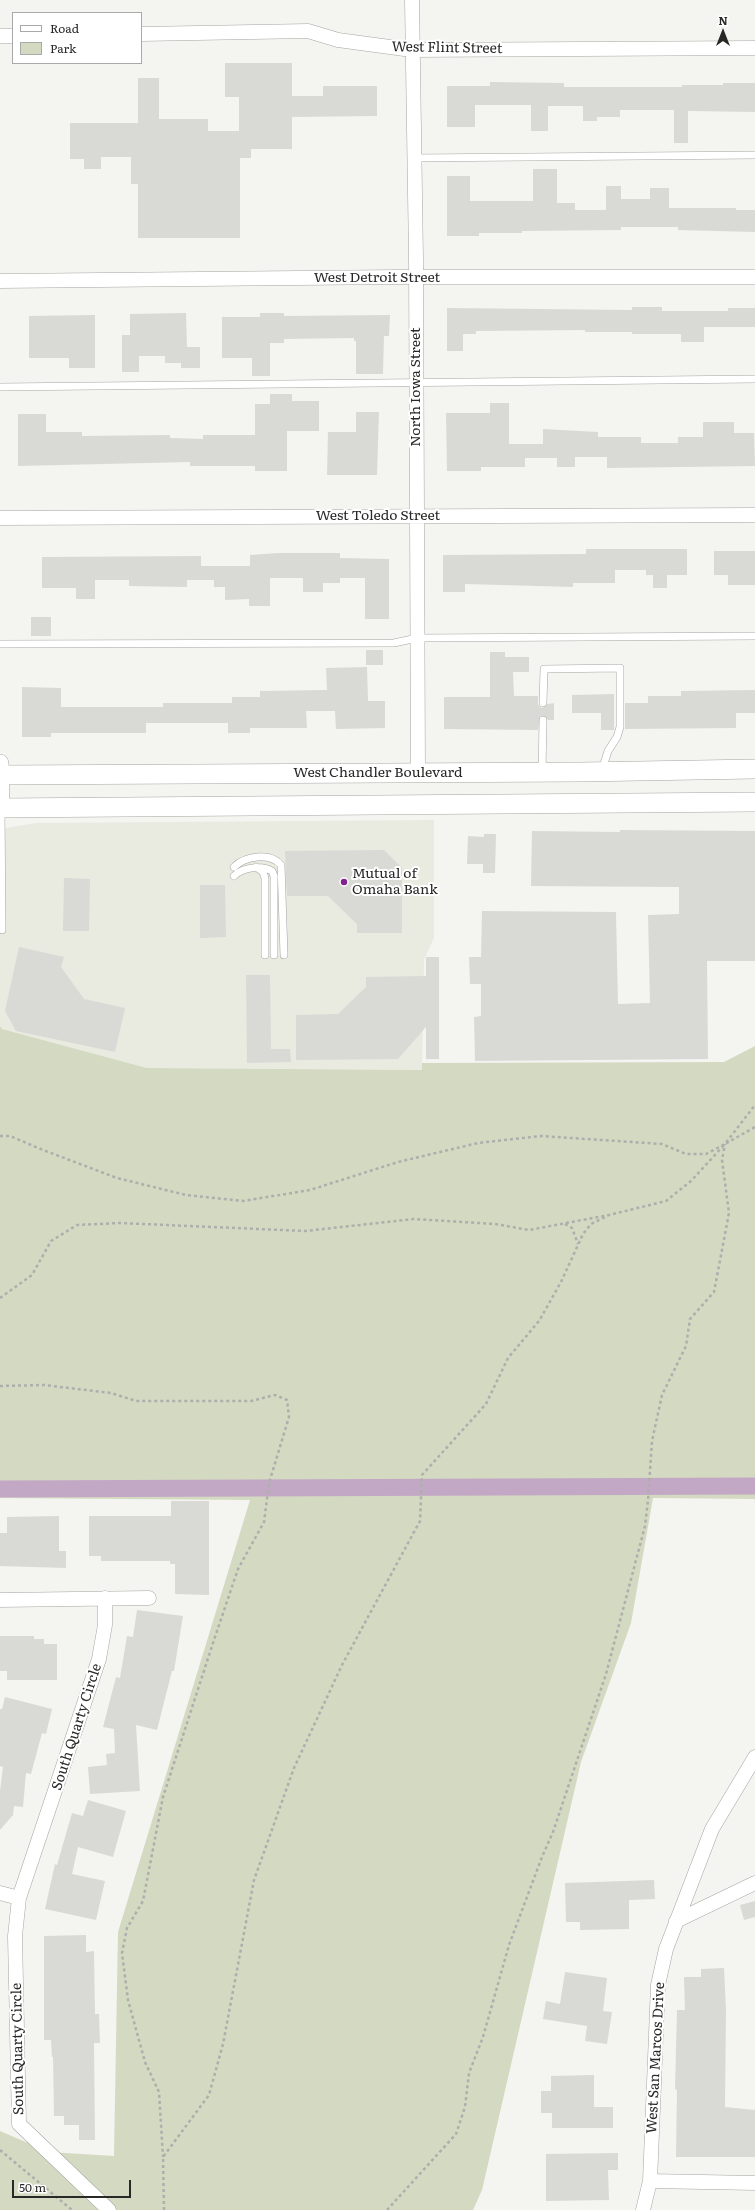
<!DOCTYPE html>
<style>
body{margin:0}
#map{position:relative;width:755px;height:2210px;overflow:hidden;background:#f4f4f1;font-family:Literata,serif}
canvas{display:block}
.legend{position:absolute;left:12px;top:12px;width:130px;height:52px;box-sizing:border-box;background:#fff;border:1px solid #a9a9a9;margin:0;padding:5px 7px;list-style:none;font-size:12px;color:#282827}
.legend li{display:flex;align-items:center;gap:8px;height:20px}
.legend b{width:20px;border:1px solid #a9a9a9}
.north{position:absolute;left:703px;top:12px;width:40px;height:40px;-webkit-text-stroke:3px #fff;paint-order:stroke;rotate:0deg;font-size:11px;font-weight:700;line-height:16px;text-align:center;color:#282827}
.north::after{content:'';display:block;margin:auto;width:14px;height:18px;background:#282827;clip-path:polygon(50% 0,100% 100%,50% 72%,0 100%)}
.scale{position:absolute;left:12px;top:2180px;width:119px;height:18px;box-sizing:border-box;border:2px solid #282827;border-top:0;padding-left:5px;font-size:12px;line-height:14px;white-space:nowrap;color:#282827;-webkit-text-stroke:3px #fff;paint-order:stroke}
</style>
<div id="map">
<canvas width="755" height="2210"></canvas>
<ul class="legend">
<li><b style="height:5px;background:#fff"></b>Road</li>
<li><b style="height:11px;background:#d4d9c1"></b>Park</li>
</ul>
<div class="north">N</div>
<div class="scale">50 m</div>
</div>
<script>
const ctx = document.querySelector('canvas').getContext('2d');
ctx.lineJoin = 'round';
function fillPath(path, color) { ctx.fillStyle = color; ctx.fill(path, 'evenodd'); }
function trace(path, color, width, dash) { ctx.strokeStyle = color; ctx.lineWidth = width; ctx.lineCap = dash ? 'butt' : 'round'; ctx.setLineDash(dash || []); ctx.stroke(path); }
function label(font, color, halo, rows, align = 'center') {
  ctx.font = font + ' Literata,serif'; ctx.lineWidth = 4; ctx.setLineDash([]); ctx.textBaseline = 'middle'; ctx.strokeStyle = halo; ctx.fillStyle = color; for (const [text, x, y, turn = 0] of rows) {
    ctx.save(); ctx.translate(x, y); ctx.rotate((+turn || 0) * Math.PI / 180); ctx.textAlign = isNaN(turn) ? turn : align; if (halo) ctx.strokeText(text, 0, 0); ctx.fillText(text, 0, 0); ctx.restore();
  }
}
const built = new Path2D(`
 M434,820V938L424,960L422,1070L147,1068L2,1029L0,1026V829L36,823Z`);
const green = new Path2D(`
 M0,1026L2,1029L147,1068L422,1070V1063L724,1062L755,1046V1499L653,1498L631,1623L581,1762L482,2190L473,2210H0V2131L49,2152L114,2156L118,1932L250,1500L0,1498Z`);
const canal = new Path2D(`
 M0,1489L755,1486`);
const building = new Path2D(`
 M225,63H292V96H323V86H377V116L292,117V149H251V158H240V238H138V184H131V157H101V169H84V159H70V123H138V78H159V119H208V131H239V97H225Z
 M490,82L564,83V87H682V85H723V83H755V112L688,111V143H674V110H620V117H597V121H583V106H548V131H531V105H475V127H447V86H490Z
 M533,169H557V203H575V210H606V186H621V199H650V188H669V208H736V210H755V232L678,230V227H621V230L522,231V233H479V236H447V176H470V201H533Z
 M632,307H662V311H728V308H755V327H704V342H681V334H632V332H585V330L476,331V334H463V351H447V308L632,310Z
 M186,313L187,347H200V368H181V363H165V356H139V372H122V335H130V314Z
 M260,313H284V316L390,315L389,336H384L383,374H356V341H354V338L284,339V343H270V376H252V358H222V317H260Z
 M95,315V368H69V358H29V316Z
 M270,394H292V401H319V431H287V471H255V466H190V462L18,466V414H46V432H82V436L170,435V438L203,439V435H255V404H270Z
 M490,403H509V444H543V429L598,432V437H641V443H678V437H703V422H734V433H754L755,466L607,468V457H575V467H557V458H525V467H481V471H447L446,413H490Z
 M356,412H379L377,475H327L328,432H356Z
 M586,549H687V575H667V588H653V575H646V570H615V583H573V587L465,584V592H443V555L586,554Z
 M714,551H755V585H728V575H714Z
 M278,553H340V558L389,559V619H365V578H340V583H323V592H303V578H270V606H249V599L225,600V587H214V580H187V587L129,586V580H95V599H76V588H42V557L201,556V566H250V555Z
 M31,617H51V636H31Z
 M366,650H383V665H366Z
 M490,652H505V657H529V672H513L514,696H538V705L542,708L548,704L554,703V720H548L545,716H540L538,730L444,729V697H490Z
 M367,667L368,701H385V728L336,729L335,711H306L307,728H250V733H228V723H146V733H51V737H22V687L61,688V707H163V703H232V697H260V691L327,690L326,668Z
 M755,690V713H736V728L625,729V703H648V696H681V691Z
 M614,694V730H601V713H572V695Z
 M620,830L755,831V961H707L708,1059L475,1061L474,1017L481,1016V984H470L469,957H481L482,911L616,912L618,1004L650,1003L648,915L679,914V887L531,886L532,831L620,832Z
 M484,834H496L495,873H483V864H467L468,836L484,837Z
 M384,850L402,868V933H357V924L328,896H287L285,851Z
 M64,878L90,879L89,931H63Z
 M200,885H225L226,937L200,938Z
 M19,947L64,957L61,967L84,999L125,1008L115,1052L16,1031L5,1011Z
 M426,957H439V1059H426V1027L398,1059L296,1060V1015L338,1014L366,987V977L426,976Z
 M246,975H270L271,1049H290L291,1062L247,1063Z
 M171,1501H209V1595L175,1594V1564H170V1561H101V1556H89V1516H171Z
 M59,1516V1551H66V1568L0,1566V1533H7V1517Z
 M137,1610L183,1616L174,1671H172L157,1730L136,1725L140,1791L90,1794L88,1767L107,1765L106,1754L115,1753L114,1729L103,1727L116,1677L120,1678L127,1636L133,1637Z
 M0,1636H34V1639H44V1644H57V1680H7V1671H0Z
 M5,1697L52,1709L46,1734L42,1733L31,1774L26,1773L23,1807L14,1806L13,1815L0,1830V1791L3,1767L0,1766V1709H2Z
 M88,1800L126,1811L113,1857L78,1847L72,1874L105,1881L96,1920L45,1909L55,1864L57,1865L72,1813L83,1816Z
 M654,1880L655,1899L629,1900V1929L580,1930V1922H566L565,1883Z
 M755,1901V1917L744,1920L740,1905Z
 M86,1935V1952L94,1951L95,2014H99L100,2043H94L95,2140H79V2125H64V2116H54L53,2057H52L51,2040H44V1936Z
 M724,1968L726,2010L725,2107L755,2110V2157H676L677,2090L675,2089L677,2010H685L684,1977H701V1969Z
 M565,1972L607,1978L603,2011L612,2012L607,2044L585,2041L587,2026L543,2019L546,2001L560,2004Z
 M594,2075V2107H613V2128H552V2113H541V2091H551V2076Z
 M618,2153V2170H608L609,2200L546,2201V2154Z`);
const path = new Path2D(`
 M0,1136H10L43,1150L117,1178L186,1195L243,1201L310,1190L398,1162L478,1143L541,1136L662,1144L686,1154H706L725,1144L755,1105
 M565,1224L572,1228L578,1244
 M0,1298L32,1275L51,1241L77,1225L120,1223L305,1231L414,1219L495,1224L529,1230L609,1215L666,1201L691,1181L725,1144L755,1127
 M0,1386L44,1385L111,1393L136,1401H251L275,1395L287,1400L289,1417L269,1483L264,1522L238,1569L213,1643L163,1797L143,1901L127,1928L122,1953L128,2000L145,2062L159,2092L163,2157
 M0,2150L72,2210
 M164,2210L163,2157L209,2095L223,2044L254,1880L294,1768L342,1665L420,1521L422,1475L486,1404L508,1358L539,1321L561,1282L583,1234L591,1224L609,1215
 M387,2210L456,2134L465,2107L469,2073L483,2037L509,1945L542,1857L553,1832L606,1674L645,1526L648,1500L652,1441L662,1395L686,1346L690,1319L714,1292L729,1213L722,1160L725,1144`);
const service = new Path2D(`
 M414,158L755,155
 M0,387L755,379
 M0,644L394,643L417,638L755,636
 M543,703L544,669L620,668V727L617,737L608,751L602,770
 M542,772L543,720
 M1,808L2,930
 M234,867C245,856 270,852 281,865L284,955
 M256,867L263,872L265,878V955
 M234,876C243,867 261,865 272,871L274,876V955`);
const minor = new Path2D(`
 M412,0L416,258L418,773
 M141,34L308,31L338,40L412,50L755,48
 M0,36H13
 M0,281L398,277H755
 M0,518L755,515
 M105,1598V1625L99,1659L19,1898L15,1936L19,2124L109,2210
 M0,1600L149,1598
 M0,1893L19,1898
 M676,1921L755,1883
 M650,2181L755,2183
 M643,2210L650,2181L658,1985L666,1949L712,1829L755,1757`);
const tertiary = new Path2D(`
 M0,763L1,808`);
const secondary = new Path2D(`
 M0,775L581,772L755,769
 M0,808L755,802`);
const markers = [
 [344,882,4,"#81238f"]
];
const streetNames = [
 ["West Flint Street",447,48,1],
 ["West Detroit Street",377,278],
 ["North Iowa Street",416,387,-90],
 ["West Toledo Street",378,516],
 ["West Chandler Boulevard",378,773],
 ["South Quarty Circle",77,1727,-72],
 ["South Quarty Circle",18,2049,-91],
 ["West San Marcos Drive",656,2058,-87]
];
const poiNames = [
 ["Mutual of",352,874],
 ["Omaha Bank",352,890]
];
fillPath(built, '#e9ebe0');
fillPath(green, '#d4d9c1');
trace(canal, '#c3a8c6', 17);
fillPath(building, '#d9d9d6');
trace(service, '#a5a5a2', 8);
trace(minor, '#a5a5a2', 15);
trace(tertiary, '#a5a5a2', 18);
trace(secondary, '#a5a5a2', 20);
trace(path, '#aeaeac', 2.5, [3, 3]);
trace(service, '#fff', 7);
trace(minor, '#fff', 14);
trace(tertiary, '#fff', 17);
trace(secondary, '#fff', 19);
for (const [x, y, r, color] of markers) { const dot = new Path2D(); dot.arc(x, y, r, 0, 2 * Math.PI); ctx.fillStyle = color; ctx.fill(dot); trace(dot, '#fff', 1.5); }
label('14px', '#282827', '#fff', streetNames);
label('14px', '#282827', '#fff', poiNames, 'left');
</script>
